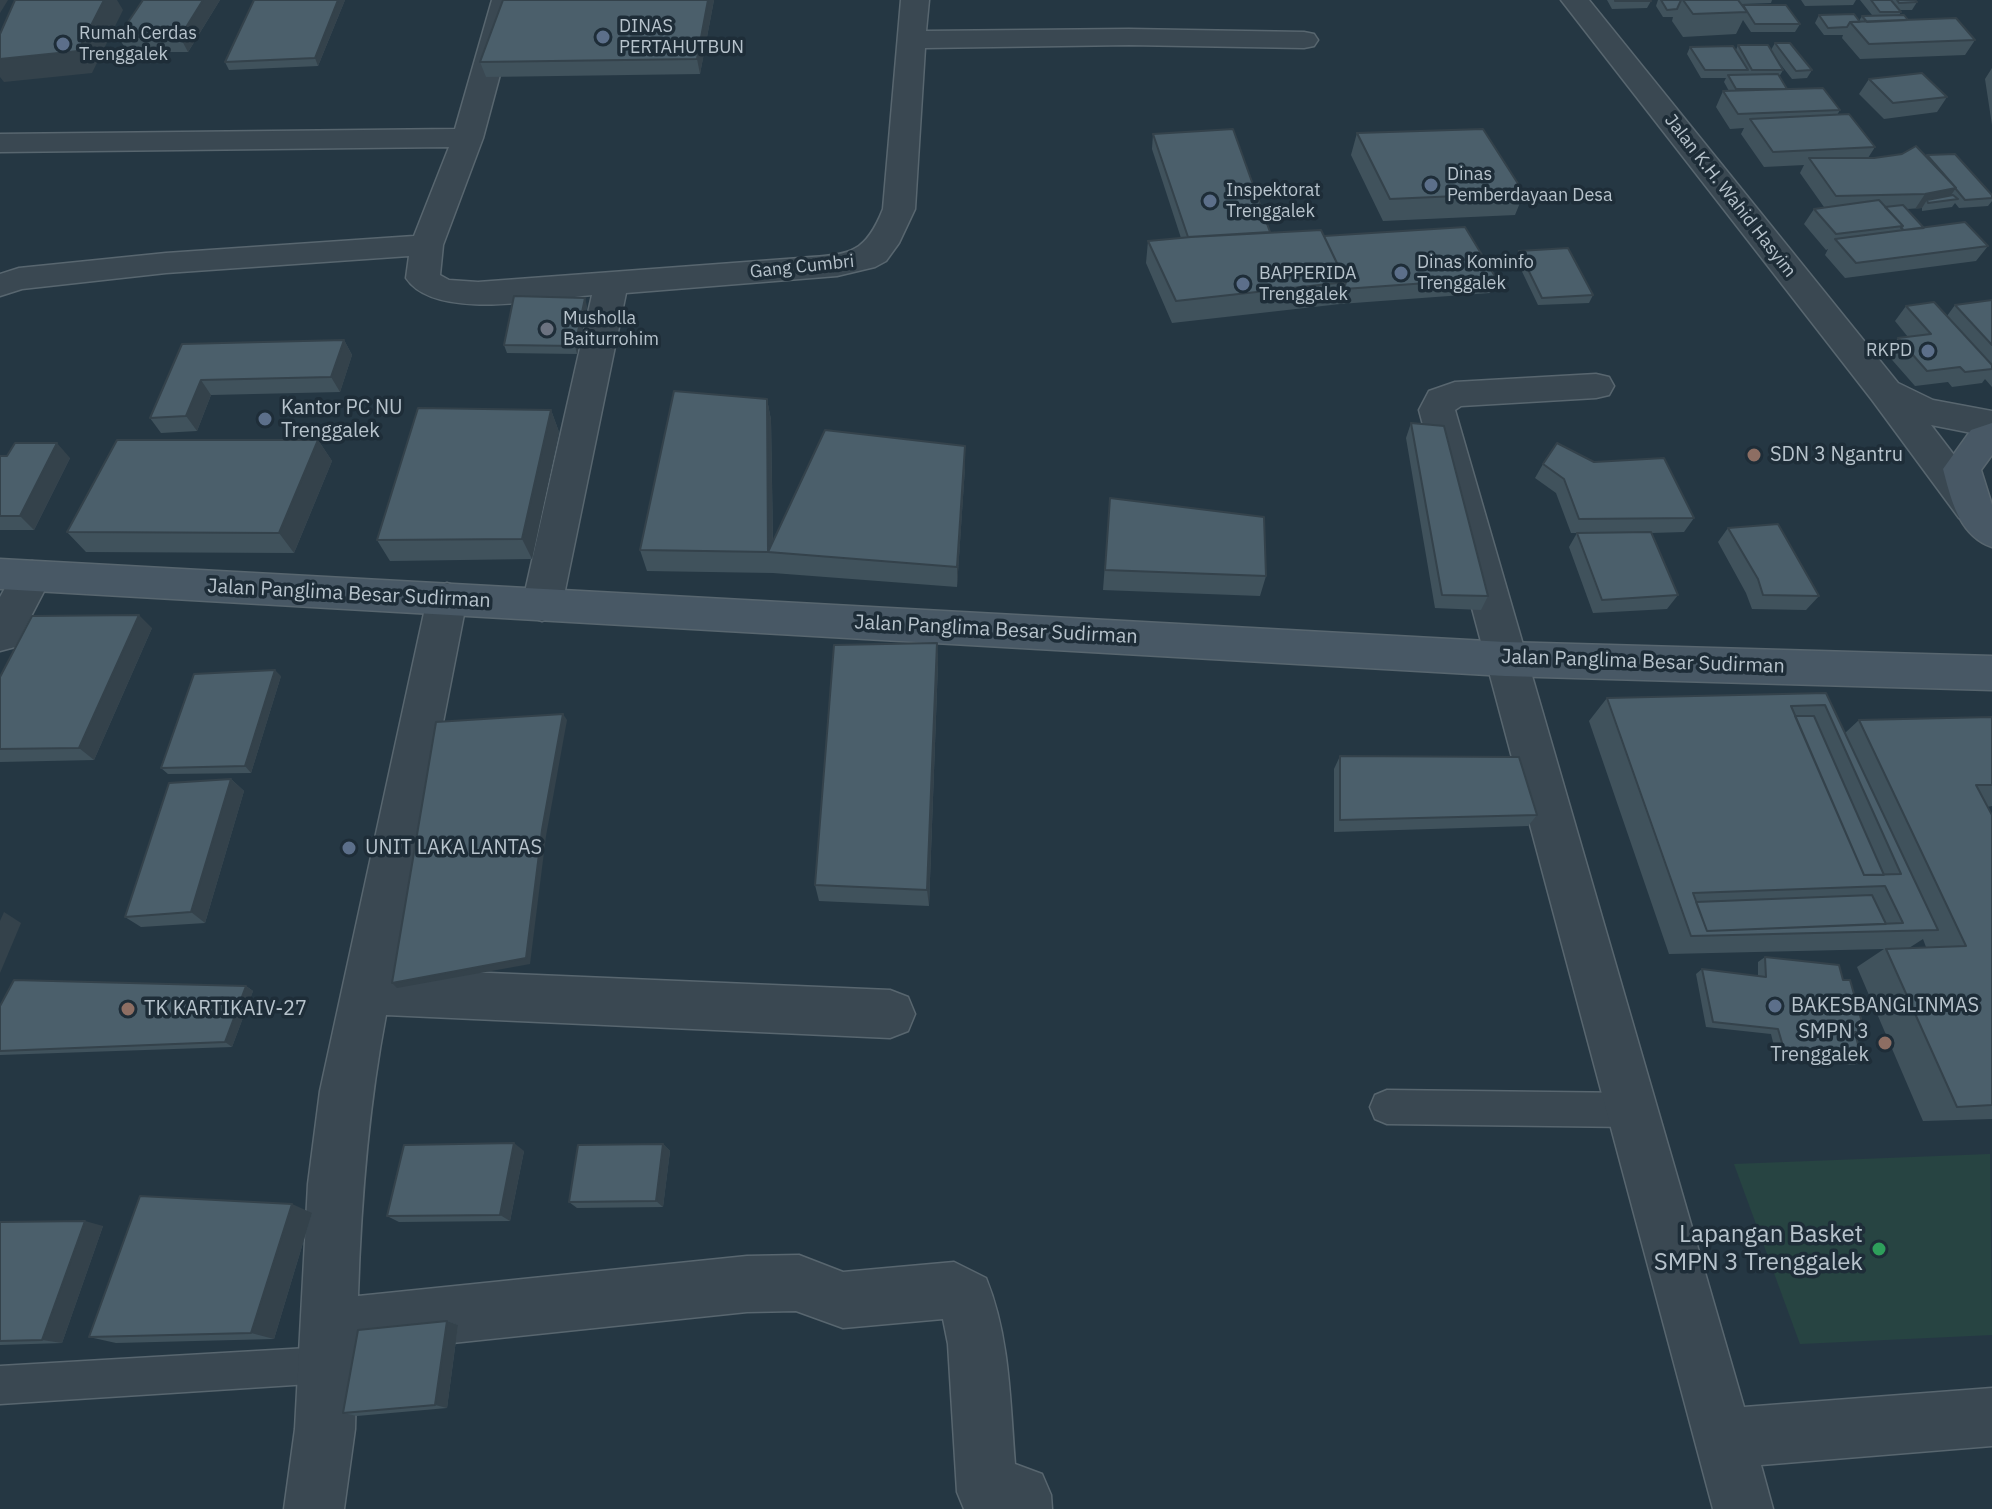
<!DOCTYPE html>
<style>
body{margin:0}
canvas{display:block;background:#253743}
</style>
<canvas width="1992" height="1509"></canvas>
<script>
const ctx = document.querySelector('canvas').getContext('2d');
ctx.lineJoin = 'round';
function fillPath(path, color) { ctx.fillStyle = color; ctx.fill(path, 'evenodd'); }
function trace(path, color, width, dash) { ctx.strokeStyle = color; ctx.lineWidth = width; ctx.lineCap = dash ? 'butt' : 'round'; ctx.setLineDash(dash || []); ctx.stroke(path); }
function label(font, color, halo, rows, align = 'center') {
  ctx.font = font + ' "IBM Plex Sans",sans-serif'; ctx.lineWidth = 7; ctx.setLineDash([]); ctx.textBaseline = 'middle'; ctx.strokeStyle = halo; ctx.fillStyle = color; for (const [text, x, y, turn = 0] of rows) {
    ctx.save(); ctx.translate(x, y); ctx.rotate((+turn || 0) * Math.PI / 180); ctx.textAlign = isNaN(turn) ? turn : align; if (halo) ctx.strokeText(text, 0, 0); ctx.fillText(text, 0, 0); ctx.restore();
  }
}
const green = new Path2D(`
 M1990,1154L1992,1335L1800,1344L1734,1164Z`);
const service = new Path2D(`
 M1387,1090L1632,1093L1644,1098L1649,1110L1644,1122L1632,1127L1387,1124L1375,1119L1370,1107L1375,1095Z
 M325,1347L338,1352L343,1365L338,1378L325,1383L0,1404V1366Z`);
const minor = new Path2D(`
 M492,0H520L483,138L443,245L440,275L449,280L478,282L800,258C847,254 864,257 883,209L901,0H929L926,31L1129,29L1304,32L1314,34L1318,40L1314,46L1304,48L1129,45L925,48L915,209L899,243L886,261L875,267L837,276L626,293L562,605L556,616L542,621L528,616L522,605L592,295C546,299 435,322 406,278L409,256L166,273L22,289L0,296V274L19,268L166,253L414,236L449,147L0,152V134L455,129Z
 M1561,0H1589L1898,383L1933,400L1992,411V437L1931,425L1987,498L1992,508L1987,518L1973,522L1959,518L1872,400Z
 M1596,374L1609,377L1614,386L1609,395L1596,398L1461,406L1455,410L1744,1407L1992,1388V1446L1761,1465L1773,1509H1713L1419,410L1429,391L1455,382Z
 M32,561L46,565L52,576L15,647L0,651V597L18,565Z
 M447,583L461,588L467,599L395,969L890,990L908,997L915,1014L908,1031L890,1038L386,1015C368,1109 361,1201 358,1296L747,1256L799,1255L843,1272L954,1262L986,1278C1010,1337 1010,1401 1015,1464L1042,1474L1051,1495L1052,1509H964L957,1492L948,1344L943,1319L843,1328L796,1311L747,1312L357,1353L355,1429L344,1509H284L295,1429L308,1184L320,1091L427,599L433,588Z`);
const secondary = new Path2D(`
 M1992,423V455L1981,470L1992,505V547C1959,536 1951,499 1943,469L1971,430Z
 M0,559L1505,642L1992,656V690L1505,676L0,589Z`);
const wall = new Path2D(`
 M143,0H220L188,52H128L118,37Z
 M254,0H345L318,66L229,70L225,62Z
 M714,0L700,74L486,77L480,62Z
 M1607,0H1650L1651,1L1647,8L1612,9Z
 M1658,0H1772L1771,3L1741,4L1743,6L1800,24L1795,32H1751L1743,20L1736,34L1683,37L1672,21L1673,17H1663L1656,6Z
 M1801,0H1856L1853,5L1805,6Z
 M1860,0H1915L1917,2L1912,10H1900L1901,12L1899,15L1908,20L1975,40L1965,55L1860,59L1842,38L1843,35H1824L1815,23L1819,15L1859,21L1862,16L1872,15Z
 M1775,43L1812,70L1807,78L1792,79L1775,57L1783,70L1779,77L1787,89L1840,110L1837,115L1875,147L1868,158L1926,156L1927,155L1992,195V201L1988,206L1959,208L1955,203L1952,207L1922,211V208L1907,209L1924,228L1988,246L1976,261L1845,278L1825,255L1828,249L1826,250L1804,224L1814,209L1824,207L1800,173L1804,165L1764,167L1741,134L1744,128L1730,129L1716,107L1723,91H1729L1724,82L1726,78H1701L1687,54L1690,47L1736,50L1738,45L1771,50Z
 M1992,68V125L1985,79Z
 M1869,79L1947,97L1937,112L1884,119L1859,94Z
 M1357,133L1524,193L1515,215L1383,221L1351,155Z
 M1153,134L1270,232L1324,236L1496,278L1490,293L1340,304L1172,323L1146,263L1148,241L1181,238L1152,149Z
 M1519,251L1593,295L1589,303L1538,305L1516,259Z
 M1992,300V387L1985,379L1982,383L1952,387L1948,382L1915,386L1886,353L1898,338L1908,337L1895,321L1906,306L1947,316L1955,305Z
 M587,306L577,354L507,353L504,345Z
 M344,340L352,355L340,392L211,395L197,431L161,433L150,418L182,344Z
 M767,399L771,420L773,543L965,446V467L957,587L773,573L647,571L640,550Z
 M551,410L559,432L532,559L390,561L377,540Z
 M1411,423L1488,596L1481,610L1435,608L1406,438Z
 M318,440L332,461L294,553L86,552L67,532Z
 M0,456L70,458L34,530H0Z
 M1543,464L1694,518L1684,532L1651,533L1678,595L1667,609L1593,613L1569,547L1577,533H1571L1556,493L1535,478Z
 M1110,498L1266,576L1260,596L1103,590Z
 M1728,528L1819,596L1806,610L1752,609L1746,593L1718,542Z
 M152,628L94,760L0,762V677Z
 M937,643L938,663L929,906L819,901L815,885Z
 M281,676L251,773L168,774L161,768Z
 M1826,693L1845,733L1859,720L1992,717V806L1987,807L1992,815V1119L1923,1121L1857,967L1884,949L1669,954L1589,721L1607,698ZM1923,939L1926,947L1909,948Z
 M1340,756L1537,815L1528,826L1334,832V769Z
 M231,779L244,791L205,923L141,927L125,917Z
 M1765,957L1843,980L1865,1033L1857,1038L1862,1061L1854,1065L1777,1058L1771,1034L1706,1027L1696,974L1702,969L1758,976V962Z
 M246,986L253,991L232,1047L0,1055V1006Z
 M663,1144L670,1151L663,1207L577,1208L569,1202Z
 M524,1151L510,1221L399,1222L387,1216Z
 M312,1213L274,1339L116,1343L89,1337Z
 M0,1224L103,1226L62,1343L0,1345Z
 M447,1321L458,1325L447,1408L357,1416L343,1413Z`);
const shadedWall = new Path2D(`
 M0,0H8L0,13Z
 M104,0H117L123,10L92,73L4,82L0,77V59Z
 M203,0H220L188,52L180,37Z
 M338,0H345L318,66L315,58Z
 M708,0H714L700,74L697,59Z
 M1956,188L1947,201L1927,200L1922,208L1915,209L1925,194Z
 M585,298L587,306L577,354L575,346Z
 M344,340L352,355L340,392L331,377Z
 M201,380L211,395L197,431L186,416Z
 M767,399L771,420L773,553L768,552L773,573L768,552Z
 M551,410L559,432L532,559L522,539Z
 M318,440L332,461L294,553L279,533Z
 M57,443L70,458L34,530L20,516Z
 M965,446V467L957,587V567Z
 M139,615L152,628L94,760L79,748Z
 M937,643L938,663L929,906L927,890Z
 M275,670L281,676L251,773L245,766Z
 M563,714L567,720L546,836L530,964L397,988L392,983Z
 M231,779L244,791L205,923L191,912Z
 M4,912L21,923L0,973V921Z
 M246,986L253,991L232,1047L225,1042Z
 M514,1143L524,1151L510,1221L500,1215Z
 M663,1144L670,1151L663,1207L656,1201Z
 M292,1204L312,1213L274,1339L251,1333Z
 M85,1221L103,1226L62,1343L42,1340Z
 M447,1321L458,1325L447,1408L435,1405Z`);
const building = new Path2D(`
 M15,0H104L78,51L0,59V34Z
 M143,0H203L180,37H118Z
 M254,0H338L315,58L225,62Z
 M503,0H708L697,59L480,62Z
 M1615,0H1650L1651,1H1615Z
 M1661,0H1681L1677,9L1667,10Z
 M1683,0H1738L1747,12L1693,14Z
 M1871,0H1891L1901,12H1880Z
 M1897,0H1915L1917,2L1899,3Z
 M1743,5H1786L1800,24H1755Z
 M1854,14L1860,22H1850L1847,27L1828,28L1819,15Z
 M1904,15L1908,20L1867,22L1862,16Z
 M1956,18L1975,40L1869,44L1850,22Z
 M1775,43H1790L1812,70L1796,71Z
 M1738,45H1768L1783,70H1752Z
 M1733,46L1748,70H1705L1690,47Z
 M1922,73L1947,97L1893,103L1869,79Z
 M1778,74L1787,89H1736L1728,75Z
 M1823,88L1840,110L1738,114L1723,91Z
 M1849,114L1875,147L1773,152L1750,119Z
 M1233,129L1270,232L1188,237L1153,134Z
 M1483,129L1524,193L1390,199L1357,133Z
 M1916,146L1956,188L1925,194L1836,196L1809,158H1874L1902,154Z
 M1955,154L1992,195V198L1965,200L1955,188H1956L1927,155Z
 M1953,195L1958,199L1928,203L1927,200Z
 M1879,200L1903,226L1836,234L1814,209Z
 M1903,205L1924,228L1904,230L1901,228L1903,226L1885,207Z
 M1965,222L1988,246L1856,263L1835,239Z
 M1465,227L1496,278L1344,289L1346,282L1324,236Z
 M1321,230L1346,282L1176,301L1148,241L1191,237Z
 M1568,248L1593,295L1542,298L1519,251Z
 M514,296L585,298L575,346L504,345Z
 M1992,300V345L1955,305Z
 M1934,302L1992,365V369L1965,372L1960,367L1927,371L1898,338L1931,334L1906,306Z
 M344,340L331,377L201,380L186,416L150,418L182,344Z
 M674,391L767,399L768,552L640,550Z
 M418,408L551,410L522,539L377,540Z
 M1411,423L1444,426L1488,596L1442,595Z
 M825,430L965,446L957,567L768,552Z
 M117,440H318L279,533L67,532Z
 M15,443H57L20,516H0V456H7Z
 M1557,443L1594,462L1664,458L1694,518L1579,519L1564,479L1543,464Z
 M1110,498L1264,517L1266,576L1105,570Z
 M1778,524L1819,596L1763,595L1758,579L1728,528Z
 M1651,532L1678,595L1602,600L1577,533Z
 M139,615L79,748L0,749V677L32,616Z
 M937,643L927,890L815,885L834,645Z
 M275,670L245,766L161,768L194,674Z
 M1826,693L1938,930L1691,936L1607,698ZM1825,705L1901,874L1864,875L1791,706ZM1885,886L1903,923L1707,931L1693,893Z
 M563,714L542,830L526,958L392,983L436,722Z
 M1795,716H1814L1884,875H1864Z
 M1992,717V785H1976L1992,815V1105L1957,1107L1886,949L1966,946L1859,720Z
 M1340,756L1519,757L1537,815L1340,820Z
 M231,779L191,912L125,917L169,783Z
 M1872,895L1886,924L1707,931L1696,902Z
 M1765,957L1839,965L1843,980H1850L1865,1033L1855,1032L1862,1061L1785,1053L1778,1029L1713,1022L1702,969L1766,977Z
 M14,980L246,986L225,1042L0,1051V1006Z
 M514,1143L500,1215L387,1216L404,1145Z
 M663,1144L656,1201L569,1202L578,1145Z
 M140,1196L292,1204L251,1333L89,1337Z
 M85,1221L42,1340L0,1341V1222Z
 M447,1321L435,1405L343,1413L358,1330Z`);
const markers = [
 [603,37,8,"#5c6f8a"],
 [63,44,8,"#5c6f8a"],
 [1431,185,8,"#5c6f8a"],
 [1210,201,8,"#5c6f8a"],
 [1401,273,8,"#5c6f8a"],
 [1243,284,8,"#5c6f8a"],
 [547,329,8,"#6b7280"],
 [1928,351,8,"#5c6f8a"],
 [265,419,8,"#5c6f8a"],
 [1754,455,8,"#8d6e63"],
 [349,848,8,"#5c6f8a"],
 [1775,1006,8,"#5c6f8a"],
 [128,1009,8,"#8d6e63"],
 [1885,1043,8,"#8d6e63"],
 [1879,1249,8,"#2e9e5b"]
];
const farPoinames = [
 ["DINAS",619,27],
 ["PERTAHUTBUN",619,48],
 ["Rumah Cerdas",79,34],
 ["Trenggalek",79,55],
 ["Dinas",1447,175],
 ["Pemberdayaan Desa",1447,196],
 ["Inspektorat",1226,191],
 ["Trenggalek",1226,212],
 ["Dinas Kominfo",1417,263],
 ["Trenggalek",1417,284],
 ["BAPPERIDA",1259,274],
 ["Trenggalek",1259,295],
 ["Musholla",563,319],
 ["Baiturrohim",563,340],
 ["RKPD",1912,351,"right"]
];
const farStreetnames = [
 ["Jalan K.H. Wahid Hasyim",1730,196,52],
 ["Gang Cumbri",802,267,-6]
];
const poiNames = [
 ["Kantor PC NU",281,408],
 ["Trenggalek",281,431],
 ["SDN 3 Ngantru",1770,455],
 ["UNIT LAKA LANTAS",365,848],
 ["BAKESBANGLINMAS",1791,1006],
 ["TK KARTIKAIV-27",144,1009],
 ["SMPN 3",1869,1032,"right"],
 ["Trenggalek",1869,1055,"right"]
];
const streetNames = [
 ["Jalan Panglima Besar Sudirman",349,594,3],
 ["Jalan Panglima Besar Sudirman",996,630,3],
 ["Jalan Panglima Besar Sudirman",1643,662,2]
];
const nearPoinames = [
 ["Lapangan Basket",1863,1235],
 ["SMPN 3 Trenggalek",1863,1263]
];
fillPath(green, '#274442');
trace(service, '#58666f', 3);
trace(minor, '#58666f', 3);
trace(secondary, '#58666f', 3);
fillPath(service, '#3a4852');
fillPath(minor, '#3a4852');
fillPath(secondary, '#485865');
fillPath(wall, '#40525c');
fillPath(shadedWall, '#34424b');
fillPath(building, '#4b5f6b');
trace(building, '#34424b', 2);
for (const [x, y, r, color] of markers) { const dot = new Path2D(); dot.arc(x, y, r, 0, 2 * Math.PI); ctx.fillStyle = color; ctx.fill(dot); trace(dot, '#1e2d38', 3); }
label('18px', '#b7c3cc', '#1e2d38', farPoinames, 'left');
label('18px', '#b7c3cc', '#1e2d38', farStreetnames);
label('20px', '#b7c3cc', '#1e2d38', poiNames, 'left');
label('20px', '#b7c3cc', '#1e2d38', streetNames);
label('24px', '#b7c3cc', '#1e2d38', nearPoinames, 'right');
</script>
